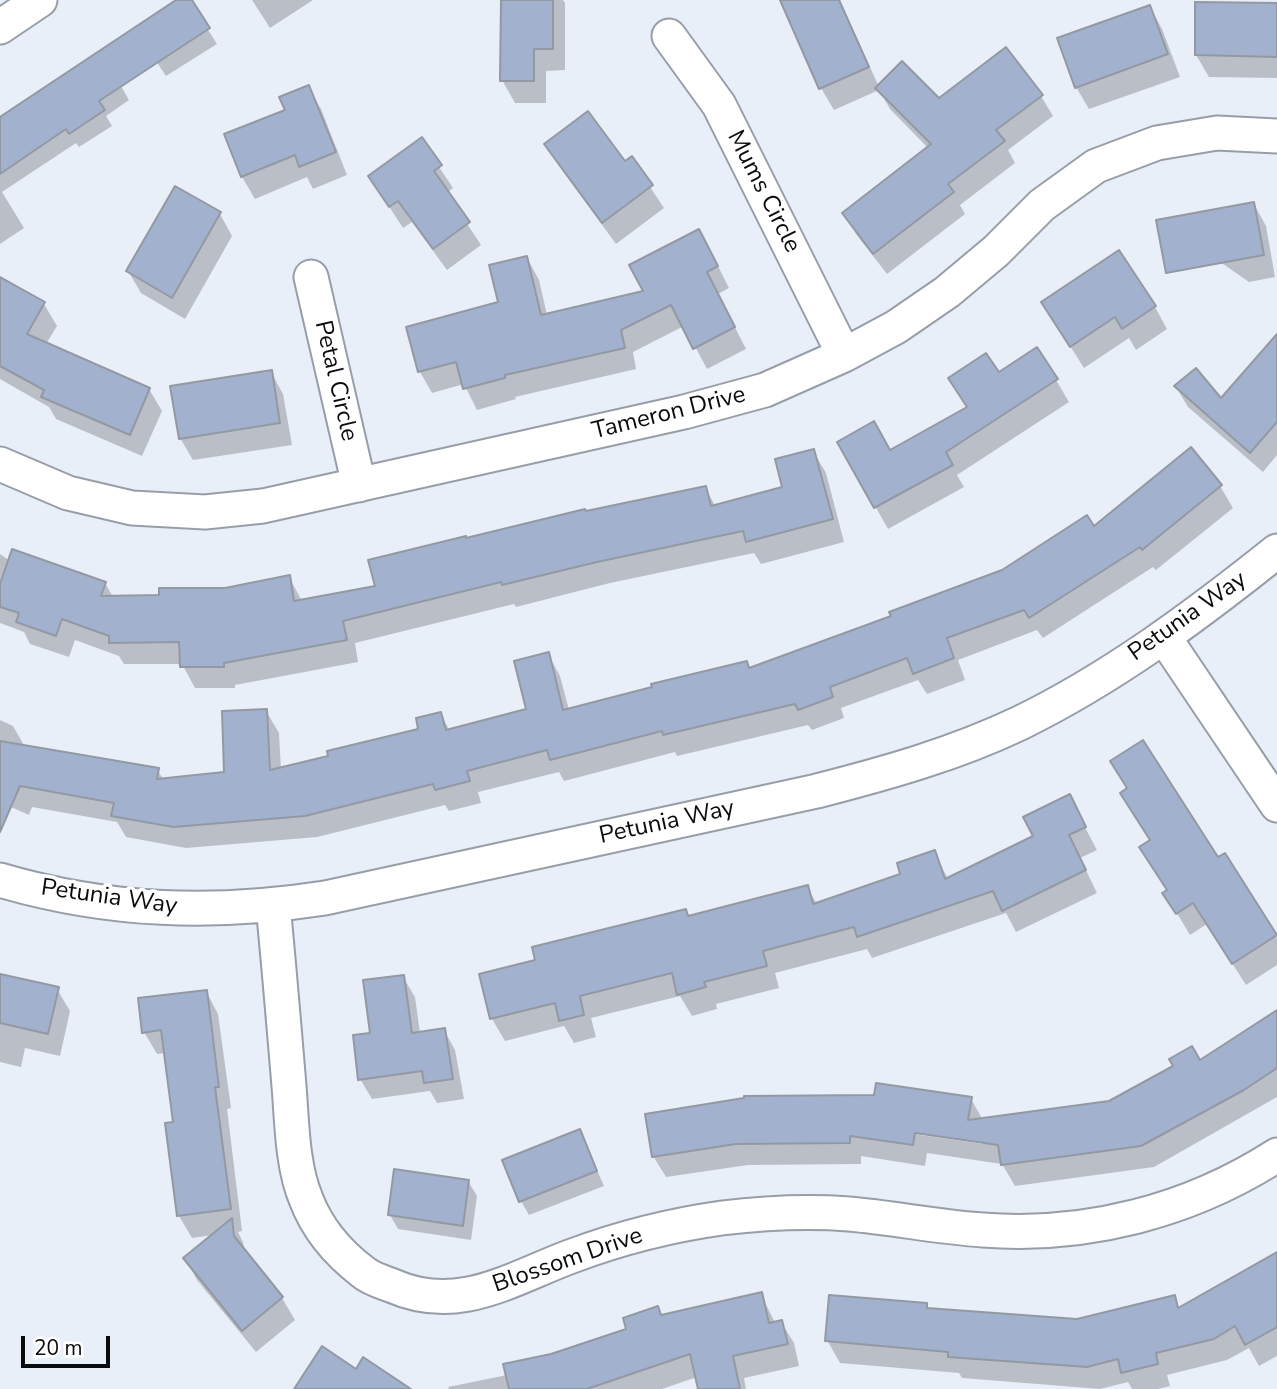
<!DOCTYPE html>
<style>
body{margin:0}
#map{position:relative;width:1277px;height:1389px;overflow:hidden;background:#e9eff9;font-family:"Nunito Sans",sans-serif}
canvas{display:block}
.scale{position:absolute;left:21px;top:1336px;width:89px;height:32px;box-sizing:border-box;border:4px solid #090b0e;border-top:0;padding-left:9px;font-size:21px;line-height:24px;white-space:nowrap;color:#090b0e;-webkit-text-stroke:5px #fff;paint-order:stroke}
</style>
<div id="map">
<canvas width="1277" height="1389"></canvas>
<div class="scale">20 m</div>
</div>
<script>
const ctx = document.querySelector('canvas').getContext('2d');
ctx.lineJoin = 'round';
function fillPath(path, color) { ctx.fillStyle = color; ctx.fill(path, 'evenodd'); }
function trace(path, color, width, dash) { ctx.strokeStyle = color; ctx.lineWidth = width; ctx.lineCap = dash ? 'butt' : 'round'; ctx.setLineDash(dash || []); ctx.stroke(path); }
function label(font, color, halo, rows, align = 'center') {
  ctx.font = font + ' "Nunito Sans",sans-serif'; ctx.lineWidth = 7; ctx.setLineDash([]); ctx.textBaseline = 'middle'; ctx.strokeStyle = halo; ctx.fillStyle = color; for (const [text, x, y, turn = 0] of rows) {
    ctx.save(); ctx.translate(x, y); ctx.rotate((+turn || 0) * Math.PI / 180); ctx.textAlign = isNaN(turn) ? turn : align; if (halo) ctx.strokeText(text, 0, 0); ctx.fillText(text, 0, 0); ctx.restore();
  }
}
const shadow = new Path2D(`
 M179,0H189L217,44L166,76L144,43Z
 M252,0H313L270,28Z
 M503,0H563L565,3V70L546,71V103H515L502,80Z
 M782,0H840L879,87L939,101L1041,96L1053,116L1008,150L1015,163L960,205L965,214L887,274L856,234L844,213L929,149L890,109L879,90L834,110L821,88Z
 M1277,5V78L1209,77L1196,55Z
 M1150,7L1162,29L1180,77L1089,109L1076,87Z
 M121,86L129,100L106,116L112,126L79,147L76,143L2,192L24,228L0,244V119Z
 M308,87L321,109L347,175L313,189L307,177L255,199L242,177L226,135L287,111Z
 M421,140L453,188L447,193L481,245L447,270L412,222L403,228L370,177Z
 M546,144L624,163L631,158L664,208L616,244L559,166Z
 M1254,204L1266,226L1275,277L1249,282L1187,239Z
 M220,214L232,236L185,319L141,293L128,271Z
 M711,252L729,288L718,294L746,349L707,369L684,326L633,352L636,369L515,397L516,399L477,410L464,384L432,393L420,372L408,328L500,303L527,258L539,280L547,315L645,293Z
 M0,279L44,304L57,326L46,344L149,389L162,411L142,456L56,419L49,407L0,379Z
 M1043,303L1155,307L1167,329L1136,350L1129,338L1084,368Z
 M1277,349V455L1263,472L1188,407L1176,387L1221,401Z
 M271,372L283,394L292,445L193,460L180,438Z
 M999,375L1056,380L1069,402L957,475L964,487L888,529L839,442L890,452L968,408Z
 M813,451L826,473L844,542L761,564L754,553L610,583L516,607L514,604L355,643L358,662L235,685V688H195L182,664H124L119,656L75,640L69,657L30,644L24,632L0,623V554L10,561L105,583L113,597H161L225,589L289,577L302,601L377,587L466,540L705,488L716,507L784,489Z
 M1220,486L1233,508L1156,570L1153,567L1043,638L1037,630L958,660L965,680L927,694L918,680L841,708L844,718L812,730L808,725L677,756L675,752L564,781L559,772L478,792L481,803L449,811L445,805L317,837L186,848L126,837L117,822L32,807L29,815L0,802V720L13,726L25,747L157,770L164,780L226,774L266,711L279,733L281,769L330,757L421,730L440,714L450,731L528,710L548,654L560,676L569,710L747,663L750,669L893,617L1002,572L1094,528Z
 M1069,797L1097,850L1080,858L1097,893L1016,932L1006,913L872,958L867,949L775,973L779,988L716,1004L717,1009L692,1016L680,996L591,1018L596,1037L574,1043L564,1026L505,1041L492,1019L481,976L537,961L685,911L689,918L807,887L817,904L903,876L934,852L948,879L1035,837Z
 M1151,841L1218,859L1277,938V965L1246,985L1207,924L1190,935L1165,893L1168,891Z
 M0,976L57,989L70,1011L60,1056L25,1048L21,1067L0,1062Z
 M403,977L415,997L420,1033L444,1030L455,1050L464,1099L437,1103L430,1091L372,1099L360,1079L372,1034Z
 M206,991L218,1014L231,1108L227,1109L242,1231L238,1232L243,1242L245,1252L282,1298L295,1320L256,1352L197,1280L185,1258L213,1235L192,1238L179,1216L167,1124L175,1123L166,1053L157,1054L144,1032Z
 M1277,1012V1097L1154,1167L1015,1186L1002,1164L927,1153L925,1166L861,1156V1164L748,1165L666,1177L653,1156L971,1099L983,1120L1109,1103L1175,1067L1200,1062ZM907,1130L983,1141V1144L906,1133Z
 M580,1131L604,1186L529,1215L521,1201Z
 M468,1181L477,1196L471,1240L398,1229L390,1215Z
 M1277,1254V1356L1259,1366L1249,1348L1227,1360L1167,1375L1170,1386L1158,1389H1132L1128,1382L1100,1389L962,1378L959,1373L840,1363L827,1340L926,1305L929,1310L1077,1321L1174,1297L1180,1309Z
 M761,1294L775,1323L781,1322L794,1343L799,1366L744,1378L746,1389H699L697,1377L662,1389H449L448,1387L507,1375L551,1356L628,1330L658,1308L662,1316Z`);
const building = new Path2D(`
 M176,0H192L210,28L99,101L105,110L69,134L66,129L0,174V117Z
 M501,0H553V49H534V81H500Z
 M780,0H839L869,67L819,89Z
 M1195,2L1277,3V57L1195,55Z
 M1150,5L1168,54L1075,88L1057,38Z
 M1006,47L1043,95L996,130L1005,141L948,184L954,192L873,254L842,213L931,144L875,88L902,61L939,98Z
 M309,85L336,152L299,167L295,155L241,177L224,134L285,110L279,97Z
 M588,111L625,161L632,156L653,185L602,223L544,144Z
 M422,137L442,165L434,171L470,222L433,249L398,201L389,207L368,176Z
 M175,186L221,212L172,298L126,271Z
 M1254,202L1264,255L1166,273L1156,220Z
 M699,229L718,266L707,272L735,327L693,349L671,305L621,330L625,348L505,375V378L463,389L456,362L418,372L406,327L498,302L489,265L527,256L541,315L643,291L629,265Z
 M1119,250L1156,306L1122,329L1115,317L1070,347L1041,302Z
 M0,277L45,302L27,334L150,388L130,435L41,397L44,390L0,366Z
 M1277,334V422L1250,453L1174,386L1196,368L1221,398Z
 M1037,347L1058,379L946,452L953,465L874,508L837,442L874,421L890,450L967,407L948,378L986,353L999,372Z
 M272,370L280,423L179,439L170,386Z
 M1191,447L1222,485L1142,550L1140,547L1029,618L1024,610L947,638L954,658L913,674L907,658L830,687L833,697L798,710L795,704L663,735L662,731L550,760L547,750L467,771L470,781L435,790L433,784L305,816L173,827L111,816L114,803L20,786L0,832V741L159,768L157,779L224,772L222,711L267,709L270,770L328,756L327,751L418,729L416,718L441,712L446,730L526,709L514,661L549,652L563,710L652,687L651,684L747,661L749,668L891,616L889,612L1002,570L1087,515L1094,526Z
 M814,449L833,519L746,542L743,531L597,562L502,585L501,582L343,621L347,640L224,663V667H180L179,642L109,643V636L62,619L56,636L16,622L19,613L0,607V584L12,549L106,582L101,596L159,595V588H225L290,575L294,601L375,586L368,560L466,536V538L585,509L586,511L706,486L711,506L782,487L775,459Z
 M1143,740L1218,857L1225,853L1277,935L1232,964L1193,903L1176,914L1162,893L1167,890L1139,847L1150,840L1120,793L1127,788L1110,761Z
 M1070,794L1086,827L1069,835L1086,870L1002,911L993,891L857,937L854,927L763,951L767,966L704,982L706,987L677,995L672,973L580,996L584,1015L559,1021L555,1003L490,1019L479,974L535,960L532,947L686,909L688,916L808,885L813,904L900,874L897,863L935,850L945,879L1033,836L1023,817Z
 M0,974L59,987L48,1034L0,1023Z
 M404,975L412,1033L445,1028L453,1079L424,1083L422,1071L358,1080L353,1035L370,1033L363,980Z
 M207,990L219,1087H215L231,1209L177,1216L165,1123L173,1122L161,1030L142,1033L138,998Z
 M1277,1010V1068L1244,1090L1141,1146L1001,1165L998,1145L915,1133L913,1145L850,1136V1143L736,1144L652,1157L645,1114L744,1098V1096L874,1095L876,1083L972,1097L968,1120L1109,1101L1173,1066L1169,1059L1192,1046L1200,1060Z
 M580,1129L597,1171L519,1202L502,1160Z
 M394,1169L469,1180L463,1226L388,1215Z
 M232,1218L234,1236L283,1297L242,1331L183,1258Z
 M1277,1252V1327L1245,1345L1235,1326L1214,1339L1156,1353L1158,1364L1121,1373L1118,1359L1087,1367L948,1357V1352L825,1341L829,1295L927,1303V1308L1077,1319L1175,1295L1178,1308Z
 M762,1292L769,1323L782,1320L788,1344L733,1356L740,1389H698L690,1354L587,1389H509L503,1364L551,1354L626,1329L623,1318L658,1306L661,1315Z
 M322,1346L356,1369L363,1357L411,1389H294Z`);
const minor = new Path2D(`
 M0,27L40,0
 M669,36L719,105L844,355
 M311,277L359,485
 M0,464L68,493L132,508L205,512L263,506L684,412L765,390L844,355L896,327L947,292L996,251L1042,205L1096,166L1157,143L1217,133L1277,136
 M1164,637L1277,805
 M0,880C109,912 214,915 325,898L817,791C887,773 955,754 1020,723C1112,678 1197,615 1277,551
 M273,905C279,966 284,1026 289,1086C292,1122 292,1166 306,1199C317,1228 338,1253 363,1272C371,1279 383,1282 393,1286C459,1315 512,1278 572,1256C620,1238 672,1225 722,1218C764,1213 808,1211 849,1214C894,1218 938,1227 983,1230C1086,1238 1190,1211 1277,1155`);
const streetNames = [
 ["Mums Circle",763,192,63],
 ["Petal Circle",335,381,77],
 ["Tameron Drive",669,414,-14],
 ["Petunia Way",1188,617,-35],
 ["Petunia Way",667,823,-12],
 ["Petunia Way",109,898,8],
 ["Blossom Drive",568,1261,-19]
];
fillPath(shadow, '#0003');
fillPath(building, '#a2b2ce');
trace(building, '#9399a2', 2);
trace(minor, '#989ea7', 37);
trace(minor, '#fff', 33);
label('24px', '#090b0e', '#fff', streetNames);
</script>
